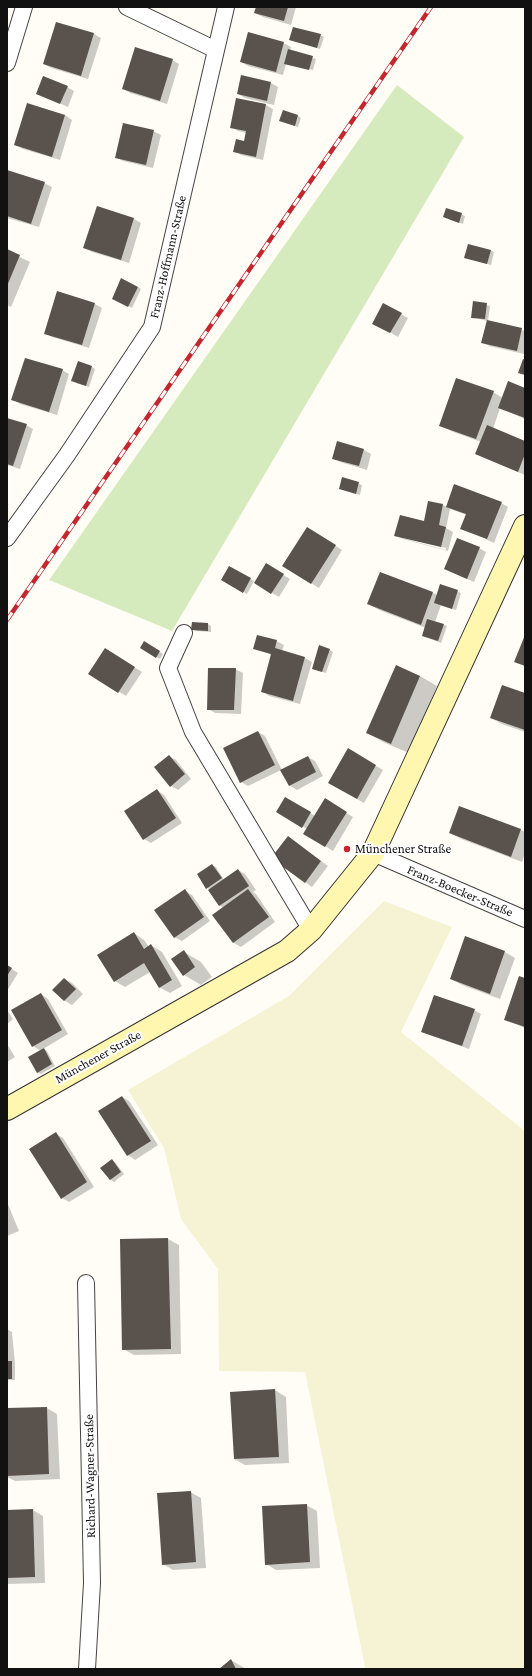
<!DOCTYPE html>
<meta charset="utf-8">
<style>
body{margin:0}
#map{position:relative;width:532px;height:1676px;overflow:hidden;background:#fffdf5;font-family:"Crimson Pro",serif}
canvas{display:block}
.frame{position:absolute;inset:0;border:8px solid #111;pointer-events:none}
</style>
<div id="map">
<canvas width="532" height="1676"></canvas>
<div class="frame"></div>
</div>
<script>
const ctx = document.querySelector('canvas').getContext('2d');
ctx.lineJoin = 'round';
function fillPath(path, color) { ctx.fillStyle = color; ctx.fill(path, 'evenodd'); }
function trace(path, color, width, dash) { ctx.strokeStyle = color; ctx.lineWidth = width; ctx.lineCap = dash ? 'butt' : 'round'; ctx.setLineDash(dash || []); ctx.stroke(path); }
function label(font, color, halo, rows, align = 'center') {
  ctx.font = font + ' "Crimson Pro",serif'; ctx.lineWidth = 4; ctx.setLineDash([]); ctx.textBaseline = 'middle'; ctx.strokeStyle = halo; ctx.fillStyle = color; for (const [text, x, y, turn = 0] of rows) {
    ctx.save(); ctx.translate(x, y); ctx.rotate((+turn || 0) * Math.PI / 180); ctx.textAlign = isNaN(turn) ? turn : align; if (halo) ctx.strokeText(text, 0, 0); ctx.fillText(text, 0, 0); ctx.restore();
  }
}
const farmland = new Path2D(`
 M384,901L452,927L401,1032L525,1131V1669H366L365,1667L305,1372L219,1371L218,1269L181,1219L164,1148L128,1090L289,996Z`);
const green = new Path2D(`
 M397,85L464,137L172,631L49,580Z`);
const shadow = new Path2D(`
 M257,7H296L291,25L263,17L255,13Z
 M57,23L94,34L101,38L88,79L51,68L44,64Z
 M320,35L324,37L320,49L291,40Z
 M283,43L291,47L290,51L316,59L313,70L286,64L283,75L248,66L241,62Z
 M172,60L179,64L167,104L130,93L123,89Z
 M271,83L278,87L274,105L245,98L238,94Z
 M67,87L74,91L68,107L37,93Z
 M28,104L65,115L72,120L60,160L23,149L15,145Z
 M266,105L273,109L263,160L241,155L234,151L245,142L247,133L238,131L231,127Z
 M298,116L301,118L298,127L281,121Z
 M153,131L161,135L153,168L123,161L116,157Z
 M7,173L44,183L52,187L39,227L7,218Z
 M97,207L134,219L141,223L129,263L92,252L84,248Z
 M447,209L465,216L463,224L448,219Z
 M490,250L494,252L491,265L469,259Z
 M7,251L30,262L11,307L7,305Z
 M138,287L141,289L132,308L117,300Z
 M474,302L490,306L488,321L525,331L524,354L489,346L482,342L487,321L472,317Z
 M95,304L102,308L89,348L52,337L45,333Z
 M401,314L408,318L398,337L374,323Z
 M92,367L95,369L89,387L76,383Z
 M62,370L69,374L57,415L20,404L13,399Z
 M525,389V419L500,408L493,429L525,442V475L483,457L481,442L451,431L440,425L493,392L503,398Z
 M7,419L26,425L33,429L20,469L7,465Z
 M337,443L364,450L371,454L367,470L340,462L333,458Z
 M343,479L362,485L360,495L340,488Z
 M429,502L443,505L447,507L501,503L508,507L494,543L461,528L467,515L450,509L446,528L453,532L448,551L403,539L395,535L425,522ZM402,536L446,548V550L402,538Z
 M314,532L342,550L319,588L283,566Z
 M479,548L486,552L474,582L445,569Z
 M266,565L290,579L279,597L255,583Z
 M229,567L254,581L247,594L222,580Z
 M380,573L438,595L441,585L461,593L456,610L441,605L435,622L447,626L441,643L423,636L426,628L379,610L368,604Z
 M208,624L211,626V632L196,631L193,629Z
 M276,641L284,645L282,651L305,658L312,662L300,704L269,696L262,691L272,655L254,648Z
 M145,643L163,654L160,659L142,648Z
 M330,650L333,652L326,673L313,669Z
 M112,653L142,672L126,696L89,673Z
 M396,666L420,676L437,686L409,753L385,743L367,733Z
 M235,669L243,673L241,714L215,713L208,709Z
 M525,694V732L502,724L491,718Z
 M258,732L265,736L282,770L308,757L315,761L323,776L297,790L289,785L281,770L248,786L241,782Z
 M349,750L383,770L364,803L329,783Z
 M169,756L176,760L191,779L178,790L171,786Z
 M157,790L164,795L182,823L151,843L144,839Z
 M286,798L315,816L332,804L353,817L333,851L304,833L307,829L277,812Z
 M521,830L525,832V853L522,862L461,839L450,833Z
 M288,837L328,866L312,887L305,882Z
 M212,865L216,867L224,880L238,870L245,874L256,890L253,892L256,894L275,922L241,947L234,943L214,915L224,908L219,905L210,889L207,888Z
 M185,891L192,895L210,921L182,941L174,937Z
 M134,933L144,940L149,947L151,945L162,952L182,986L170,993L159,987L150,972L125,987L115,981Z
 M184,952L201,962L212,977L201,985L184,975Z
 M505,952L515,958L500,999L462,985L451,979Z
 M7,966L18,973L7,991Z
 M65,979L72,983L83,994L72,1005L65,1001L54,990Z
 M525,979V1028L505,1019Z
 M41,994L48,999L68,1034L43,1049L47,1051L55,1066L41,1074L37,1072L41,1051L33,1046Z
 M7,1010L13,1019L7,1024Z
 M474,1010L481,1014L469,1049L430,1035L422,1031Z
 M7,1044L15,1057L7,1062Z
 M122,1097L129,1101L158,1145L135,1160L128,1155L100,1111Z
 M56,1134L63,1138L94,1187L69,1202L62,1198Z
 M112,1160L115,1162L124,1174L114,1182L111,1180L102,1168Z
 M7,1202L19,1231L7,1236Z
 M168,1239L179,1245L181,1354L134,1355L123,1349Z
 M7,1329L12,1332L15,1364V1380H7Z
 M275,1390L286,1397L289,1463L245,1465L234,1459Z
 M47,1408L57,1414L60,1479L15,1481L7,1477V1409Z
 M190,1492L201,1498L206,1568L173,1570L163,1564Z
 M306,1505L317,1511L320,1568L276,1570L266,1564Z
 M33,1510L43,1516L45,1583L7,1584V1511Z
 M231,1660L246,1669H220Z`);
const building = new Path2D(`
 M256,7H288L284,21L254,13Z
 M56,22L94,33L81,76L43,64Z
 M293,27L321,34L317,48L289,40Z
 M248,32L284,42L276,72L240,62Z
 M135,47L173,59L160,101L122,89Z
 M288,49L313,56L309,70L284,64Z
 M241,75L271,82L267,101L237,94Z
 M43,76L68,86L60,104L36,94Z
 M236,98L266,104L256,157L233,152L236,139L244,141L246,131L230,128Z
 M27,103L65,115L52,157L14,145Z
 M283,110L298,115L295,126L279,121Z
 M123,123L154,130L146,165L115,158Z
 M7,170L45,182L31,224L7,216Z
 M97,206L134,218L121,260L83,248Z
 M446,208L462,213L459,223L443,217Z
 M468,244L491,250L487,264L464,258Z
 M7,249L20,255L7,286Z
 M121,278L138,287L128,307L112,299Z
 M57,291L95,303L82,345L44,334Z
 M473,301L487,303L485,319L471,318Z
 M383,303L402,313L390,333L372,324Z
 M487,320L522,328L517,351L481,343Z
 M25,358L63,369L49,412L11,400Z
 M523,359L525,360V375L518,373Z
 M78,361L92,366L86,386L71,381Z
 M456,378L494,391L476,439L439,426Z
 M508,381L525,388V418L498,408Z
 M7,418L27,424L13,466L7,464Z
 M487,425L525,441V454L518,472L475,454Z
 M337,441L364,449L359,466L332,459Z
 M342,477L359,482L356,494L339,489Z
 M454,484L502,502L487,539L460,529L466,514L446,507Z
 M428,501L443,504L439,525L446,527L441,547L394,536L400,515L424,521Z
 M307,527L336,545L311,584L282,566Z
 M457,538L480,547L467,579L444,569Z
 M266,563L284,574L271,594L254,583Z
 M229,566L251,578L243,593L221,580Z
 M380,572L433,592L421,625L367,604Z
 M440,584L458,590L452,609L434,603Z
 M427,619L444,624L438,641L422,636Z
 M192,622L208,623V631L191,630Z
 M257,635L277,640L275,648L305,657L293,701L261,692L271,654L253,649Z
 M525,635V666L514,662Z
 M144,641L160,651L156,658L140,648Z
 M319,645L330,649L322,672L312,669Z
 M105,648L135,667L118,693L88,674Z
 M396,665L420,676L391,744L366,733Z
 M208,668H236L234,710H207Z
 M502,685L525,693V730L490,718Z
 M258,731L275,765L240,783L223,748Z
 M348,748L376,765L357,799L328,783Z
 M169,755L185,774L170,787L154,767Z
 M308,756L316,772L289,786L280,770Z
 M157,789L176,818L143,840L124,811Z
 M285,797L311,812L302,828L276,812Z
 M325,798L347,812L325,847L303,834Z
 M459,806L521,829L511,857L449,833Z
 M288,836L321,861L305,883L271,858Z
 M212,864L222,878L206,889L197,874Z
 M238,869L249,886L219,906L208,890Z
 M185,889L204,917L174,938L154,910Z
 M248,889L269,917L233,943L212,915Z
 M134,932L144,949L151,944L172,980L159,988L144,963L114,982L97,955Z
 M465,936L505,951L490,994L450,979Z
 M184,950L195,967L183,976L171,959Z
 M7,965L12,968L7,976Z
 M519,976L525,978V1027L504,1020Z
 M64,978L76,989L64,1001L52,990Z
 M41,993L62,1030L32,1047L11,1010Z
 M434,995L475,1009L462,1046L421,1032Z
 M44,1048L52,1064L37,1073L28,1057Z
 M122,1096L151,1141L127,1156L98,1111Z
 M56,1132L87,1182L61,1199L29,1149Z
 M112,1159L121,1172L110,1180L100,1168Z
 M168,1238L171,1349L122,1350L120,1239Z
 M7,1361H12V1379H7Z
 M275,1389L279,1457L234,1459L230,1392Z
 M47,1407L49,1474L7,1476V1408Z
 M191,1491L196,1562L162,1565L157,1493Z
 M307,1504L310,1562L265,1565L262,1506Z
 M33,1509L35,1577L7,1578V1510Z
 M231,1659L236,1669H219Z`);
const minor = new Path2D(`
 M127,7L216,50
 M7,63L24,7
 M7,538L67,455L152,327L226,7
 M184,633L168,668L193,732L311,930
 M373,853L525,919
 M86,1283L92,1583L87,1669`);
const secondary = new Path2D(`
 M7,1109L287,951L311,930L373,853L525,526`);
const rail = new Path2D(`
 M7,620L431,7`);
const markers = [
 [347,849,4,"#c4262e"]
];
const streetNames = [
 ["Franz-Hoffmann-Straße",168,257,-77],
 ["Franz-Boecker-Straße",460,891,23],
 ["Münchener Straße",98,1057,-29],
 ["Richard-Wagner-Straße",90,1476,-91]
];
const poiNames = [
 ["Münchener Straße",355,849]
];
fillPath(farmland, '#f6f3d4');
fillPath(green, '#d5ebbd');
fillPath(shadow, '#0003');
fillPath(building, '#5a524d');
trace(minor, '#444', 18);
trace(secondary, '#333', 24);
trace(minor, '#fff', 16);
trace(secondary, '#fff6b0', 22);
trace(rail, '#c4262e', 4.5);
trace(rail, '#fff', 3, [9]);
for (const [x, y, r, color] of markers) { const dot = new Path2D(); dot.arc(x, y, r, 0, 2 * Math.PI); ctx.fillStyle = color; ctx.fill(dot); trace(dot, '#fff', 1.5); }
label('13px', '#111', '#fff', streetNames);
label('13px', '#111', '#fff', poiNames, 'left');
</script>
